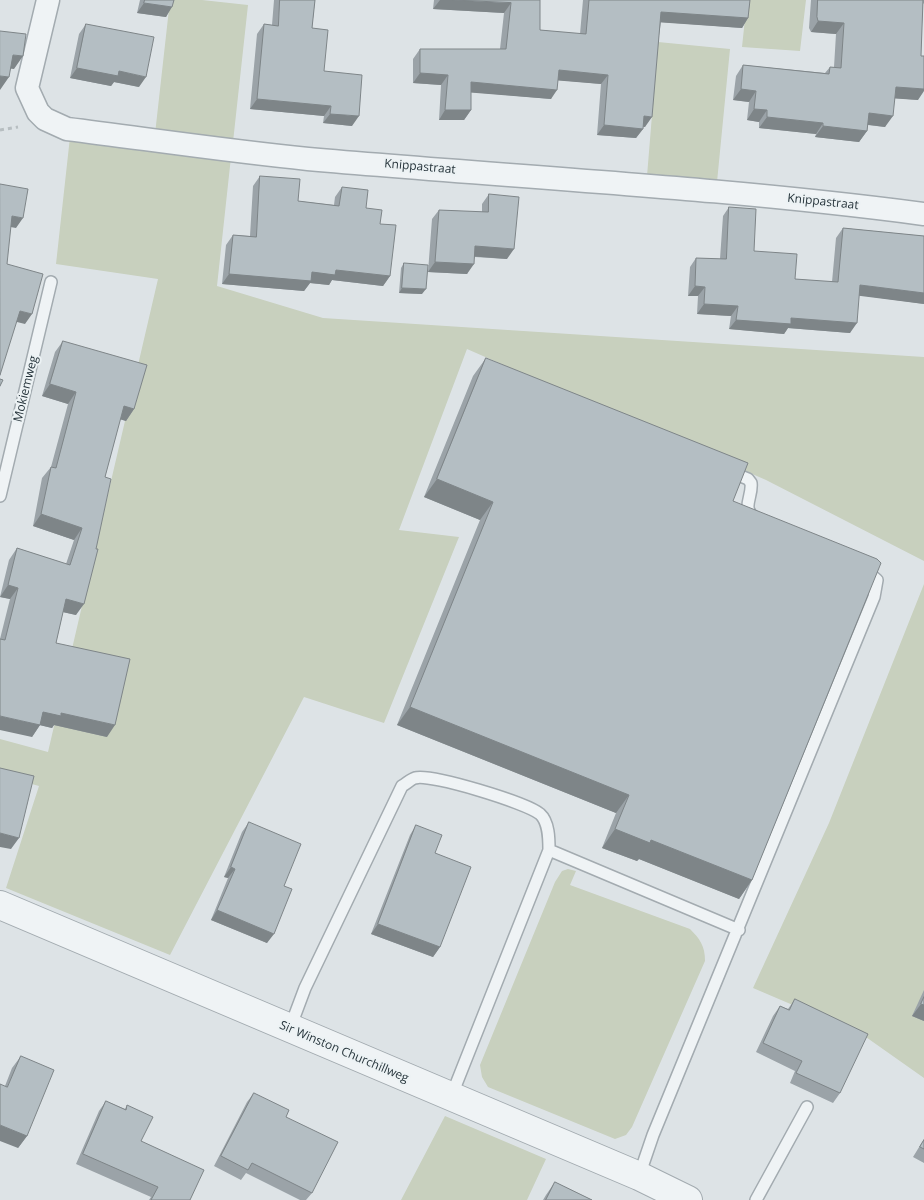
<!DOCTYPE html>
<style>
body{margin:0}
canvas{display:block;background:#dde3e6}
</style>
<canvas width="924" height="1200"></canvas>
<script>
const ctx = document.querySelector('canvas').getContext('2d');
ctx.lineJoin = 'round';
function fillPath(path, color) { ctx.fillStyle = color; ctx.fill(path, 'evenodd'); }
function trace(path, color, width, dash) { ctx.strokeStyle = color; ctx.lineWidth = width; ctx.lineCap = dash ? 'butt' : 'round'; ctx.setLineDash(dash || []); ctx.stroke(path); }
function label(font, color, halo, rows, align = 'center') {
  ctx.font = font + ' "Open Sans",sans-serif'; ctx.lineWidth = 4; ctx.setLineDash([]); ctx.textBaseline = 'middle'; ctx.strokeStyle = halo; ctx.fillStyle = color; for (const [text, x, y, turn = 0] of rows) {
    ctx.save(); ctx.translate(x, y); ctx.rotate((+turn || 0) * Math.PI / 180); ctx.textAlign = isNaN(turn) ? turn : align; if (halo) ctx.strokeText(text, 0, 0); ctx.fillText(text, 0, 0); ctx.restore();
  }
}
const green = new Path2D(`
 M170,0H202L248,5L233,142L155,134Z
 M747,0H806L800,51L742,47Z
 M658,42L730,49L717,182L647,176Z
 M70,137L231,157L217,286L323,318L924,357V561L766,480L467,349L399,530L459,537L384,723L304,697L170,955L6,888L39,786L0,775V739L48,752L158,279L56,264Z
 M924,584V1078L863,1035L753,988L829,823Z
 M568,869L576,871L570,885L690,929C700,939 705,946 705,961L632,1127L626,1135L615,1139L488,1087L482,1077L480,1065L555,882L562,871Z
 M445,1116L546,1159L527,1200H401Z`);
const path = new Path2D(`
 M0,130L18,127`);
const service = new Path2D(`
 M728,471L748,479L751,483C753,497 740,509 756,518
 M0,496L51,282
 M549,850L739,930
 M290,1028L305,988L402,786C406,784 411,779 415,778C430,773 527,803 540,814C549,822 549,839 549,850L451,1097
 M639,1176L653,1135L874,597L877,580L863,568
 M756,1200L807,1107`);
const minor = new Path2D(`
 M48,0L27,88L38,112L45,119L67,129C147,139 227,151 308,159C513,177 719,187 924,214`);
const tertiary = new Path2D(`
 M0,905L639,1176L688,1200`);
const wall = new Path2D(`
 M140,0H174L166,17L137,13Z
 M274,0H315L312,28L324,71L352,126L323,123L324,116L250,109L257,34L264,24L272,25Z
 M434,0H540V30L580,34L583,0H750L748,18L742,28L661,22L645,127L643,126V129L636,138L597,135L601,84L558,80L551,99L471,92V110L464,120H439L441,85L413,83V59L420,49H500L504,13L433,9Z
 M811,0H924V3L923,4L918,100L895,98L885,127L868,125L867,131L859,142L815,137L816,134L759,128V122L747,120L749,102L733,100L736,76L743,65L825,73L830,67H834L836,34L811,32L809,28Z
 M86,24L139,87L114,82L111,86L70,78L79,34Z
 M260,176L298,201L334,205L335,197L342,187L366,208L380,224L390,276L383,286L332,280L329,285L310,283L304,291L222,284L226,245L233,235L250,236L253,186Z
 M489,194L507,259L475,257L467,274L428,272L432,219L439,210L482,212V204Z
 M729,207L754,251L795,279L832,282L836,238L843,228L924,236V304L859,295L850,333L788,328L784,334L729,329L731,316L697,314L698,296H688L690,267L696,258L720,259L723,216Z
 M404,263L422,294L399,293L401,268Z
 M63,341L134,409L126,421L120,419L105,477L76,615L63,612L56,643L107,737L54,725L52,728L40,725L32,737L0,639L10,599L0,597L9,560L17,548L66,564L74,540L33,526L42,478L51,467L68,404L42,396L55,352Z
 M486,358L733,501L752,880L739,899L639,859L637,861L602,848L616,813L397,725L480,520L424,497L473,376Z
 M249,822L284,886L267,943L211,920L228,878L224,877L242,832Z
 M416,825L435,853L440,947L433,957L371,934L410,835Z
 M924,990V1021L912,1016Z
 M795,999L840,1093L833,1103L790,1083L795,1071L756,1052L773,1016L780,1006L788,1009Z
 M21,1056L27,1136L18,1148L5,1086L12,1068Z
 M254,1093L286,1117L312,1193L306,1200H300L246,1173L241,1180L214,1166L247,1102Z
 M106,1101L125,1109L127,1105L141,1141L190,1200H149L151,1197L76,1164L99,1111Z
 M924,1139V1163L913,1157Z
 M555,1182L592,1200H543L546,1195Z`);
const shadedWall = new Path2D(`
 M440,0H453L511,3L504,13L433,9Z
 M144,3L172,7L166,17L137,13Z
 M661,12L748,18L742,28L655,22Z
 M818,21L844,23L836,34L811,32Z
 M13,55L23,56L14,69L4,68Z
 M77,68L119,71L146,77L139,87L114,82L111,86L70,78Z
 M559,70L608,75L601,84L552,80Z
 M420,73L448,75L441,85L413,83Z
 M0,76L9,77L0,90Z
 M471,82L557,90L551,99L464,92Z
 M896,87L924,89V91L918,100L888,98Z
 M741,89L756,91L749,102L733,100Z
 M257,99L331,106L324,116L250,109Z
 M754,109L767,110L759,122L747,120Z
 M445,110H471L464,120H439Z
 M869,113L893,116L885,127L862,124Z
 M330,114L359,116L352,126L323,123Z
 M644,116L652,117L645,127L637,126Z
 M767,117L823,123L816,134L759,128Z
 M604,125L643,129L636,138L597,135Z
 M823,126L867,131L859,142L815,137Z
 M12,216L23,218L16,228L5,226Z
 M475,246L514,249L507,259L468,256Z
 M435,262L474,264L467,274L428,272Z
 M336,270L390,276L383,286L332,280L329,285L310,283L304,291L222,284L229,274L312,272Z
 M860,285L924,293V304L853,295Z
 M695,286L705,287L698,296H688Z
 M402,288L426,289L422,294L399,293Z
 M704,304L738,306L731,316L697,314Z
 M20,311L32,314L25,324L13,321Z
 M791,318L857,323L850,333L788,328L784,334L729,329L736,320Z
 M50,384L76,392L68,404L42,396Z
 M124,406L134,409L126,421L116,418Z
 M437,479L493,502L480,520L424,497Z
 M41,514L82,528L74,540L33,526Z
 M8,585L18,588L10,599L0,597Z
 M66,599L84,604L76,615L58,611Z
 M410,707L629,795L616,813L397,725Z
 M43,712L61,713L115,725L107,737L54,725L52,728L35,724Z
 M0,716L40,725L32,737L0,730Z
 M615,829L651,840L752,880L739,899L639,859L637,861L602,848Z
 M0,833L19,838L11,849L0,847Z
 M231,867L235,869L228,878L224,877Z
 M217,910L274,934L267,943L211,920Z
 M378,924L440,947L433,957L371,934Z
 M921,1004L924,1005V1021L912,1016Z
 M0,1125L27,1136L18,1148L0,1141Z`);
const building = new Path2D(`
 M145,0H174L172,7L144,3Z
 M280,0H315L312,28L328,30L324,71L362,75L359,116L330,114L331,106L257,99L264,24L278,26Z
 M453,0H540V30L586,34L589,0H750L748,18L661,12L652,117L644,116L643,129L604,125L608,75L559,70L557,90L471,82V110H445L448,75L420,73V49H506L511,3Z
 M818,0H923L921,56H924V89L896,87L893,116L869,113L867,131L823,126V123L767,117V110L754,109L756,91L741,89L743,65L829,74L830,67L841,68L844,23L818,21L817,17Z
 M86,24L154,37L146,77L119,71L118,76L77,68Z
 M0,31L26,34L23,56L13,55L9,77L0,76Z
 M260,176L300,179L298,201L339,206L342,187L368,190L366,208L382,210L380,224L396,225L390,276L336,270L335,275L312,272L311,281L229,274L233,235L256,237Z
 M0,184L28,189L23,218L12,216L7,264L43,274L32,314L20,311L0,375Z
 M489,194L519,197L514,249L475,246L474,264L435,262L439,210L488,212Z
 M729,207L756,209L754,251L797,254L795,279L838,282L843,228L924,236V293L860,285L857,323L791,318V324L736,320L738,306L704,304L705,287L695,286L696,258L726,259Z
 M404,263L428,265L426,289L402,288Z
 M63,341L147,365L134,409L124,406L105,477L111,479L96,549H98L84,604L66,599L56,643L130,659L115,725L61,713V716L43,712L40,725L0,716V639L5,640L18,588L8,585L17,548L70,565L82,528L41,514L51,467L56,468L76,392L50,384Z
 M486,358L748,463L733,501L877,559L881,563L752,880L651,840L650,843L615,829L629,795L410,707L493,502L437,479Z
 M0,379L3,380L0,386Z
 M0,768L34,776L19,838L0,833Z
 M249,822L301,844L284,886L292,889L274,934L217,910L235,869L231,867Z
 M416,825L442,835L435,853L471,867L440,947L378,924Z
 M924,997V1005L921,1004Z
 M795,999L868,1034L840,1093L796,1073L802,1061L763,1043L780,1006L789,1010Z
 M21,1056L54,1070L27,1136L0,1125V1084L7,1087Z
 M254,1093L289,1110L286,1117L338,1142L312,1193L252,1163L248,1170L221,1156Z
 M106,1101L126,1110L127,1105L153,1117L141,1141L204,1170L190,1200H151L158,1187L83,1154Z
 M924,1140V1149L920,1147Z
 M555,1182L592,1200H546Z`);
const streetNames = [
 ["Knippastraat",420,167,5],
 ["Knippastraat",823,202,6],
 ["Mokiemweg",26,389,-76],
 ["Sir Winston Churchillweg",344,1052,23]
];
fillPath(green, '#c8d0be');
trace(service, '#a3abb0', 14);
trace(minor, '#a3abb0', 25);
trace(tertiary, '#a3abb0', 30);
trace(path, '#b7bec1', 3, [4, 4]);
trace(service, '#eff3f5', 11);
trace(minor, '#eff3f5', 22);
trace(tertiary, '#eff3f5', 28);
fillPath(wall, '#9ba3a8');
fillPath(shadedWall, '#7e8588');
fillPath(building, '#b4bec3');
trace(building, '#7e8588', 1);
label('12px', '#27353c', '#ecf2f4', streetNames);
</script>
